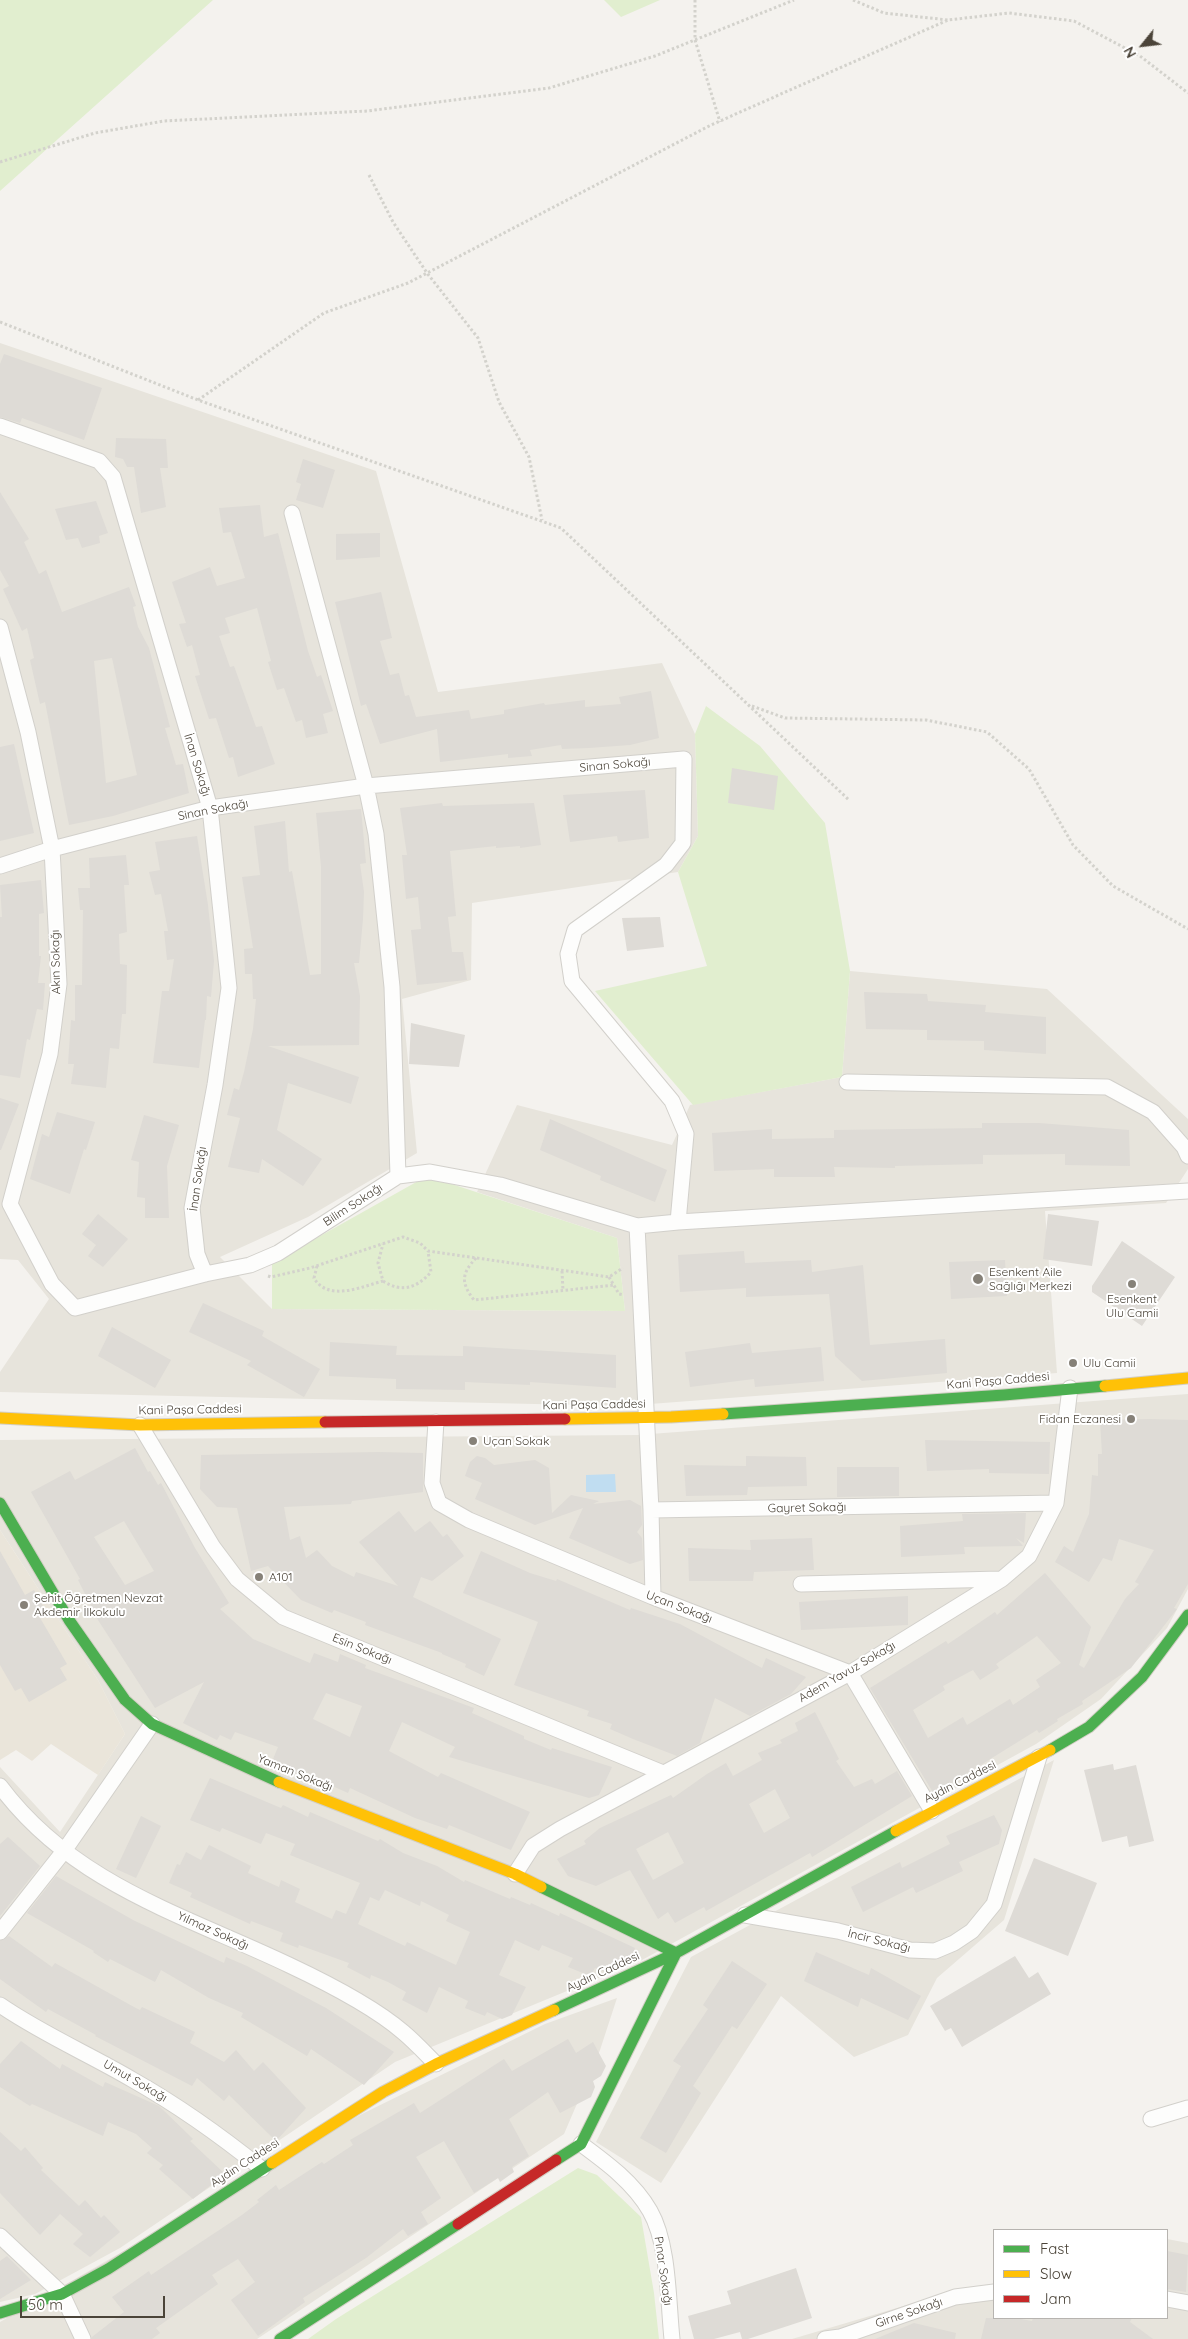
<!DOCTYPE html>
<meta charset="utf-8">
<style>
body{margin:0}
#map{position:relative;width:1188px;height:2339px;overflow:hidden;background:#f4f2ee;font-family:Quicksand,sans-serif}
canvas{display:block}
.legend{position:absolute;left:993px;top:2229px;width:175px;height:90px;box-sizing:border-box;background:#fff;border:1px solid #b7b4b0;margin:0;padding:6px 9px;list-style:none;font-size:15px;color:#4b4439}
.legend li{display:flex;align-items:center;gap:10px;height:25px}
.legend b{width:25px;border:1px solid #b7b4b0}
.north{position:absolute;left:1118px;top:20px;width:50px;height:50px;-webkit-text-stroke:4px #fff;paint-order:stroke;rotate:241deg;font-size:14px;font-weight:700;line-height:20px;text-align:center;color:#4b4439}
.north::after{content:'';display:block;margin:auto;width:18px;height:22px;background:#4b4439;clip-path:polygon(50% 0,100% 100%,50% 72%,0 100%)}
.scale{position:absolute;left:20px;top:2296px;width:145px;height:22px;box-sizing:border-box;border:2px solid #4b4439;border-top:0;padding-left:6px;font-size:15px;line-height:18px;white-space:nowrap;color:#4b4439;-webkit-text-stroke:4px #fff;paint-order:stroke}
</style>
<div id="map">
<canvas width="1188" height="2339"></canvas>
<ul class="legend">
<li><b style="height:6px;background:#4caf50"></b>Fast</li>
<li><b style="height:6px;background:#ffc107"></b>Slow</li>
<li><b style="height:6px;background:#c62828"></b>Jam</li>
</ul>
<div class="north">N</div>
<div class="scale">50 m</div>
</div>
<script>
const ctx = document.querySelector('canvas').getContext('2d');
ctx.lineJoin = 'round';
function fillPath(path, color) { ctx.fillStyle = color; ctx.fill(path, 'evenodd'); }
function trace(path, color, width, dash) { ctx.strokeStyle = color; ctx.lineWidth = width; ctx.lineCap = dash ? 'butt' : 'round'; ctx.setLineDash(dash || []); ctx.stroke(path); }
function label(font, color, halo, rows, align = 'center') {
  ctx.font = font + ' Quicksand,sans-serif'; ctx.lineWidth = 4; ctx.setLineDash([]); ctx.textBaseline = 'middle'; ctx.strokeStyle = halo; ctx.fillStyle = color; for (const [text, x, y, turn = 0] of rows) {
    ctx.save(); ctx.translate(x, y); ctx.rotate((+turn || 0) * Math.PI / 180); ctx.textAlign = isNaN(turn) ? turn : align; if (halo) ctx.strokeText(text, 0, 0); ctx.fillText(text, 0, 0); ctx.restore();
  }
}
const residential = new Path2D(`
 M0,343L376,471L438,692L662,663L695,734L698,836L678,872L472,903L471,980L402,999L417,1153L308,1217L220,1257L272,1309L625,1311L617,1238L477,1192L517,1105L672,1145L690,1105L842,1077L850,971L1047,989L1188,1119V1169L1166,1203L1045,1211L1057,1373L624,1406L0,1392V1372L49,1299L18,1260L0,1259Z
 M1188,1394V1589L1167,1628L1101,1699L1036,1744L642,1960L395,2062L120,2248L35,2294L0,2302V1767L60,1832L125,1734L98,1680L0,1530V1440L637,1435Z
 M1054,1760L1004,1920L937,1978L908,2035L854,2057L781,1996L661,2183L596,2142L691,1957Z
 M617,1998L600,2050L564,2134L257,2339H0V2322L362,2114L545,2024Z
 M1167,2239L1188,2243V2339H792L951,2292L994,2286V2318H1167Z`);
const education = new Path2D(`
 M0,1530L98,1680L125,1734L98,1775L51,1744L32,1761L16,1750L0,1760Z`);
const green = new Path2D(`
 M0,0H213L0,191Z
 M604,0H660L621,17Z
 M706,706L760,746L825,823L850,971L842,1077L693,1105L595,991L707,966L678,872L698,836L695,734Z
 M427,1176L617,1238L625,1311L272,1309V1263Z
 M578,2168L597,2175L641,2217L654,2293L659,2339H308L336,2319Z`);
const water = new Path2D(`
 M615,1474L616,1492H586V1475Z`);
const building = new Path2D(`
 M4,354L102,388L84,440L22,418L20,423L0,417V364Z
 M116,438L166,439L168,468H160L166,507L141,513L134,467H127L123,459L115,457Z
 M303,459L335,470L323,508L296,500L301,484L296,482Z
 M0,492L29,539L24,542L39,574L46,570L62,612L129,587L136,606L133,607L138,627L149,648L170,727L165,728L176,765L183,764L189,793L113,816L69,825L45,702L40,704L30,660L34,658L27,628L22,631L3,589L9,586L0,570ZM112,658L137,775L106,783L94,661Z
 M96,501L108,533L99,536L100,543L82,548L78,538L66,540L55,509Z
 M260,505L264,537L278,533L308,651L317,677L321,675L333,711L323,714L328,733L306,738L302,720L296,722L284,688L277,690L268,662L271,661L257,608L225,618L230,633L219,636L230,667L234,666L256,727L262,726L275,764L238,777L233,757L229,758L216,718L209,719L195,676L200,675L192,645L187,647L179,624L186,623L172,582L210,567L217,586L245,578L231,532L223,533L219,508Z
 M380,533V557L336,560V534Z
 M381,592L392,638L380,641L390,675L399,673L405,696L409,695L416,717L469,710L471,719L504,714V710L544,703L545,705L585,700V707L621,704L619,697L651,691L659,738L630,745L589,748L562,749L561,745L530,750L532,756L508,758V754L440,762L437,729L380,744L366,704L361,706L335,602Z
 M14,744L34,833L0,841V747Z
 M732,768L778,776L774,810L728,803Z
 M645,790L649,838L618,842L617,836L570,842L563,795Z
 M442,803L443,806L534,803L541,845L520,848V846L496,848V846L450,851L456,916L448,917L452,952H463L467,980L417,985L411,930L421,929L418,897L406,899L402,855H407L400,808Z
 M361,809L366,863L360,864L364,892L363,919L359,963H354L360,996L359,1045L268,1046L359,1077L351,1104L288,1083L277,1130L322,1159L303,1186L262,1159L259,1173L228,1167L240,1118L227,1115L234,1088L239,1090L244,1072L253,1029L256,999H253L252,974H245L244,949L253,948L242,877L260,875L254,826L285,821L289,872L292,871L310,975L321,974V867L316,813Z
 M197,836L208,905L214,961L211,997L207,996L206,1020H205L199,1068L153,1063L162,991H169L174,959L167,960L164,931H168L161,894L155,895L149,872L160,870L155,842Z
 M126,855L129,885H124L127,932L119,934L120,964L127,965L126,1014H122L119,1049L110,1048L106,1088L71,1084L74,1064H68L71,1020L75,1021V985H82L83,910H80L78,888H90L89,858Z
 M41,880L44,913L39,914V956H41L38,983H45L43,1010L37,1009L30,1040L27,1039L20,1078L0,1075V917H2L0,885Z
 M660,917L664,947L627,951L622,918Z
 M864,992L927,994L928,1001L986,1005L985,1012L1046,1017V1054L984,1050V1041L927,1040V1030L866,1029Z
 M411,1023L465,1035L459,1067L409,1064Z
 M0,1098L19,1104L1,1150H0Z
 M57,1112L95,1122L86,1150L84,1149L70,1194L30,1179L42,1134L49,1137Z
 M144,1115L179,1125L167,1166L169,1218H145V1198L137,1197L139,1162L131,1160Z
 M550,1119L667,1170L655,1202L600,1180L601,1176L540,1150Z
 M982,1123H1039L1129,1130L1130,1166L1065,1165V1154L983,1155V1164L895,1166V1168L834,1167L835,1177H774V1169L714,1171L712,1133L772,1129V1139L834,1138V1130L982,1128Z
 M98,1214L128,1239L103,1267L88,1256L96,1245L82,1234Z
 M1048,1214L1099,1221L1092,1266L1043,1259Z
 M1122,1241L1175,1277L1142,1326L1092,1292V1286Z
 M744,1251L745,1263L811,1260L812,1272L863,1265L870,1345L945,1339L947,1373L862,1381L835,1356L829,1294L746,1297V1288L680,1292L678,1255Z
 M1005,1260L1007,1296L951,1299L949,1262Z
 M203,1303L264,1331L262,1336L320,1369L304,1397L247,1365L251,1361L189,1332Z
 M112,1327L171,1360L155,1388L98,1356Z
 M330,1342L397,1346L396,1355L463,1356V1346L616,1355V1388L530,1382V1385L465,1382V1390L396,1389V1379L329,1376Z
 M750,1343L752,1353L821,1347L824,1381L755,1387L754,1379L690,1387L685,1352Z
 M1150,1419L1188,1420V1584L1174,1608L1177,1609L1131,1668L1082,1701L1083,1704L1057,1719L1058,1721L1039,1733L1037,1730L934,1794L870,1688L946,1641L948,1644L995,1612L997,1615L1045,1573L1091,1627L1079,1665L1084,1668L1125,1599L1139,1584L1135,1582L1154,1550L1119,1539L1112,1561L1103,1558L1089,1582L1055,1562L1064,1546L1073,1552L1089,1514L1092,1475L1098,1476V1454H1102L1100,1420ZM1037,1636L1061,1663L1036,1680L1040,1687L1013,1705L1010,1699L967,1725L963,1717L928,1738L913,1710L945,1690L943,1686L973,1670L980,1680L999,1668L996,1664Z
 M925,1440L1050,1442L1049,1474L989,1473V1469L927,1471Z
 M135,1448L148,1472L150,1471L158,1485L161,1483L195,1548L229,1603L220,1609L253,1639L310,1663L314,1653L338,1662L340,1654L366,1665L365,1668L474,1708L472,1713L524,1736V1739L551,1750L552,1748L612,1767L599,1795L589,1798L449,1757L455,1747L402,1722L389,1751L438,1777L441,1773L530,1812L511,1850L449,1825L447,1829L415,1818L350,1788L348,1793L299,1771L297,1774L271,1764L278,1747L235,1732L231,1740L220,1735L217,1740L183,1723L204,1682L155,1708L98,1620L78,1580L80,1579L31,1492L70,1471L75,1480ZM124,1521L154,1571L125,1585L94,1537ZM326,1693L362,1706L350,1737L313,1719Z
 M379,1452L423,1453V1492L352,1501L351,1504L284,1507L290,1540L300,1536L306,1558L317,1550L332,1566L354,1577L356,1572L398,1586L359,1542L399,1511L415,1532L430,1521L443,1537L447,1534L464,1556L432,1581L421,1577L413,1597L501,1639L484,1676L465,1667L466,1664L442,1654V1653L365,1625L366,1622L334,1610L332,1613L301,1600L268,1566L251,1571L237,1508L217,1507L200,1489L201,1455Z
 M477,1456L485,1458L494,1465L535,1460L549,1468L552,1513L571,1495L599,1501L593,1504L630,1500L641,1506L642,1525L637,1532L642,1538L643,1560L630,1564L569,1538L583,1508L535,1525L475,1499L482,1483L465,1476L470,1462Z
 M746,1456L806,1457L807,1486L748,1487L747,1495L686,1496L684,1465L746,1466Z
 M837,1467H899V1496L837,1497Z
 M1026,1513L1024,1543L1016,1538L1023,1546L964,1547L965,1554L901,1557L900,1526L963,1521L962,1514Z
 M812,1538L814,1570L754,1572L753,1581H689L688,1548L751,1550L750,1540Z
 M0,1551L25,1595L34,1590L43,1606L36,1611L67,1664L60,1668L67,1680L29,1702L21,1688L15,1691L0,1665Z
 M481,1551L530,1573L556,1581L557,1579L630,1610L631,1608L680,1624L762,1668L766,1658L806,1677L791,1694L750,1716L715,1698L700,1743L677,1756L633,1739L610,1729L612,1724L587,1716L589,1711L514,1685L538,1622L463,1593Z
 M908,1596V1625L801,1630L799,1602Z
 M815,1712L839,1759L836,1761L854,1787L872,1779L875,1784L897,1771L912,1796L812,1857L810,1853L706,1911L704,1907L675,1923L668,1912L658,1919L630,1870L596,1886L568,1876L557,1859L586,1844L584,1841L600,1828L671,1795L673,1798L707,1774L726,1763L733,1776L762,1760L758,1753L782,1743L780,1740L798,1731L795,1723ZM775,1789L790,1818L764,1833L749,1804ZM668,1832L684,1863L653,1880L636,1849Z
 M1113,1764L1114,1770L1136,1765L1154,1841L1129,1847L1127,1836L1102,1842L1084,1770Z
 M210,1778L281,1808L283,1805L308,1817L310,1812L378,1841L380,1839L403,1853L437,1866L464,1882L465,1880L510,1899L511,1897L530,1905L531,1903L559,1916L560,1913L635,1948L630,1960L605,1972L595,1968L590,1976L568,1967L573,1958L542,1945L539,1951L515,1940L499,1975L526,1987L512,2015L502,2019L487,2012L485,2016L465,2008L468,2001L439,1987L427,2013L402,2000L406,1992L388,1982L371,1975L370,1979L347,1967L349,1963L299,1945L298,1948L280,1941L283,1933L251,1921L250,1924L190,1897L192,1893L169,1883L177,1864L180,1865L186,1852L201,1860L209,1845L251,1866L248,1873L279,1887L281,1880L300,1889L295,1902L332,1919L336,1910L346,1914L360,1883L290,1855L295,1844L266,1833L261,1844L222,1828L220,1832L190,1820ZM385,1890L420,1906L421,1901L449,1915L446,1921L470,1932L456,1965L407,1942L405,1946L358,1924L370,1897L379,1901Z
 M994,1815L1002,1830L999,1844L959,1862L963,1871L916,1893L913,1887L863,1912L851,1887L900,1862L902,1868L950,1844L946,1836Z
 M141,1816L161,1826L136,1878L116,1869Z
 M8,1837L40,1866L0,1916V1844Z
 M1034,1858L1097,1883L1068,1956L1005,1931Z
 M56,1876L133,1920L224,1963L226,1957L247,1966L326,2008L394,2052L364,2085L311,2049L307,2056L241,2017L243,2013L209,1998L161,1970L155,1982L110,1959L108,1962L93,1952L94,1951L27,1913Z
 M9,1936L52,1967L55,1963L134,2007L140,2010L142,2007L195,2032L190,2043L224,2062L236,2050L254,2071L263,2062L306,2108L276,2141L229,2095L224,2101L197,2078L192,2086L95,2036L96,2035L48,2009L46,2012L0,1979V1941Z
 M816,1952L869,1975L871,1968L921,1996L908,2020L861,1998L858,2007L804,1981Z
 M1015,1956L1029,1978L1038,1972L1051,1994L962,2047L951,2028L945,2031L930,2006Z
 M732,1961L767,1984L737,2029L732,2026L693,2086L701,2093L666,2153L640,2138L681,2066L673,2061L708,2009L703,2005Z
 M568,2039L576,2053L593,2042L606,2066L601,2076L593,2081L595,2087L591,2097L560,2113L548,2092L509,2119L529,2156L512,2167L514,2172L500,2182L498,2178L474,2193L444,2141L416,2157L441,2198L421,2212L428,2224L408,2236L403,2229L366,2258L303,2298L305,2302L258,2336L231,2300L255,2282L238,2259L212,2275L218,2284L156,2328L160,2333L152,2339H92V2337L124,2312L112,2297L149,2271L151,2275L242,2215L259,2202L257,2200L276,2185L279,2190L322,2162L324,2164L353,2145L350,2140L414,2103L420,2113L504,2059L512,2071Z
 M21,2041L60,2069L62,2064L103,2087L105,2082L159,2106L193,2139L190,2141L225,2174L193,2199L159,2169L163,2165L147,2153L152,2148L136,2134L108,2122L103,2136L32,2104L30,2106L0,2087V2064Z
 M0,2132L21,2151L25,2147L43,2168L41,2170L79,2206L85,2200L101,2218L104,2215L120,2232L90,2257L73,2244L83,2234L60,2214L40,2235L0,2193Z
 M1167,2251L1188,2255L1186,2292L1167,2289Z
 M7,2256L31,2280L0,2299V2261Z
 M796,2268L812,2318L748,2339H742L740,2332L714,2339H694L688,2316L731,2304L727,2291Z
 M986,2318H1015L1032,2321L1033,2318H1132L1130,2322L1153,2339H981Z
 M914,2323L956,2333L955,2339H875Z`);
const path = new Path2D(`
 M695,0V40L720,122
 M853,0L884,13L948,20
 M0,162L95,133L164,121L367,111L549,88L655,56L794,0
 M369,175L393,222L427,273L478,338L499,402L529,457L542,520
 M0,322L198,400L561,528L849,800
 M198,400L324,313L408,283L711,125L948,20L1009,13L1074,21L1140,56L1188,93
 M752,706L785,718L926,720L987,732L1029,769L1073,845L1113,886L1188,929
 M476,1258C461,1274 461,1283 474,1300L614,1285
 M317,1266L314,1278C328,1302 361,1287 383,1281L378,1263L383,1244
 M562,1271L563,1291
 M268,1276L271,1277L310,1268L403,1237L420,1243L428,1251L609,1277L623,1268
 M609,1277L619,1294L624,1295
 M383,1281C402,1293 417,1288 431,1272L428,1251`);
const street = new Path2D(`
 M0,426L99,461L113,477L210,808L229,988L215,1085L192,1208L197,1254L205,1274
 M292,513L366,786L376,834L392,987L398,1176
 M0,627L28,732L52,849L59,984L50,1054L10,1204L52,1284L75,1308L205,1274L250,1265L278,1253L398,1176L430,1172L500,1185L637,1226
 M0,866L52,849L210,808L366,786L684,759L683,843L666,865L575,930L568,954L572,981L672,1101L686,1134L678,1222
 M847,1082L1107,1087L1153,1112L1184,1147L1188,1156
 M436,1422L432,1483L439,1503L469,1520L653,1597L850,1673L932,1811
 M140,1425L213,1547L237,1579L283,1617L663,1773
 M1056,1503L651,1510L637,1226L678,1222L1188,1191
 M651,1510L653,1597
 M801,1584L1000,1579
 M0,1786C73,1884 184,1915 289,1965C323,1981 375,2008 403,2032C415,2042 425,2053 436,2064
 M515,1874L533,1846L560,1829L850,1673L1002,1579L1029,1556L1056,1503L1070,1388
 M745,1915L838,1931L910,1950L935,1951L954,1943L972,1931L994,1904L1039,1757
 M0,1932L64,1851L152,1724
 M0,2005C42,2034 89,2054 133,2080C179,2106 221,2136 262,2169
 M1151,2119L1188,2108
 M581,2144C607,2163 634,2183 650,2211C669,2244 668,2301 672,2339
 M0,2236L62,2294L83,2339
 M1167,2299L1188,2303
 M825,2339L840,2337L955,2297L994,2292`);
const fast = new Path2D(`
 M723,1414L1004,1395L1105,1386
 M0,1503L69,1620L125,1700L152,1724L279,1782
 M1050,1750L1089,1727L1142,1677L1188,1615
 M541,1887L676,1953L581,2144L556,2160
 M554,2010L676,1953L896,1831
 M0,2313L62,2294L108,2269L272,2163
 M280,2339L458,2224`);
const slow = new Path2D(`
 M1105,1386L1188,1378
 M0,1418L140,1425L325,1422
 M565,1419L671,1417L723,1414
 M279,1782L515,1874L541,1887
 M896,1831L1050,1750
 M272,2163L383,2092L436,2064L554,2010`);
const jam = new Path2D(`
 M325,1422L565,1419
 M458,2224L556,2160`);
const markers = [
 [978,1279,6,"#868178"],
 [1132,1284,5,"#868178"],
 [1073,1363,5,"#868178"],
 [1131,1419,5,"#868178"],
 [473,1441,5,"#868178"],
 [259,1577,5,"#868178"],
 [24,1605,5,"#868178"]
];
const streetNames = [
 ["İnan Sokağı",197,765,73],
 ["Sinan Sokağı",615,765,-5],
 ["Sinan Sokağı",213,810,-11],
 ["Akın Sokağı",56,962,-91],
 ["İnan Sokağı",198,1179,-82],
 ["Bilim Sokağı",353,1205,-33],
 ["Kani Paşa Caddesi",998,1381,-5],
 ["Kani Paşa Caddesi",594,1405,-1],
 ["Kani Paşa Caddesi",190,1410,-1],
 ["Gayret Sokağı",807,1508,-1],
 ["Uçan Sokağı",679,1607,21],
 ["Esin Sokağı",362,1649,22],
 ["Adem Yavuz Sokağı",847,1672,-30],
 ["Yaman Sokağı",295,1773,22],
 ["Aydın Caddesi",960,1782,-27],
 ["Yılmaz Sokağı",213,1931,24],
 ["İncir Sokağı",879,1941,14],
 ["Aydın Caddesi",603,1972,-25],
 ["Umut Sokağı",135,2081,30],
 ["Aydın Caddesi",245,2163,-33],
 ["Pınar Sokağı",663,2271,82],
 ["Girne Sokağı",909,2313,-19]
];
const poiNames = [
 ["Esenkent Aile",989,1272],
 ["Sağlığı Merkezi",989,1286],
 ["Esenkent",1132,1299,"center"],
 ["Ulu Camii",1132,1313,"center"],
 ["Ulu Camii",1083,1363],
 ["Fidan Eczanesi",1121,1419,"right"],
 ["Uçan Sokak",483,1441],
 ["A101",269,1577],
 ["Şehit Öğretmen Nevzat",34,1598],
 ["Akdemir İlkokulu",34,1612]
];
fillPath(residential, '#e7e4dc');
fillPath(education, '#eae5da');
fillPath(green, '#e1eecf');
fillPath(water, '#c0ddf1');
fillPath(building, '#dedbd6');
trace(street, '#d2d0cb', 17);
trace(fast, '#d3cfc5', 13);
trace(slow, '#d3cfc5', 13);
trace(jam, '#d3cfc5', 13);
trace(path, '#d3d2cc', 3, [2.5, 2.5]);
trace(street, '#fdfdfc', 15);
trace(fast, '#4caf50', 11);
trace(slow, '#ffc107', 11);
trace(jam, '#c62828', 11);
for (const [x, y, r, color] of markers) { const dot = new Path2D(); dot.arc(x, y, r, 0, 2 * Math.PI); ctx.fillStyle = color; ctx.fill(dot); trace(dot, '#fff', 2); }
label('12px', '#4b4439', '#fff', streetNames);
label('12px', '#4b4439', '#fff', poiNames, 'left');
</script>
